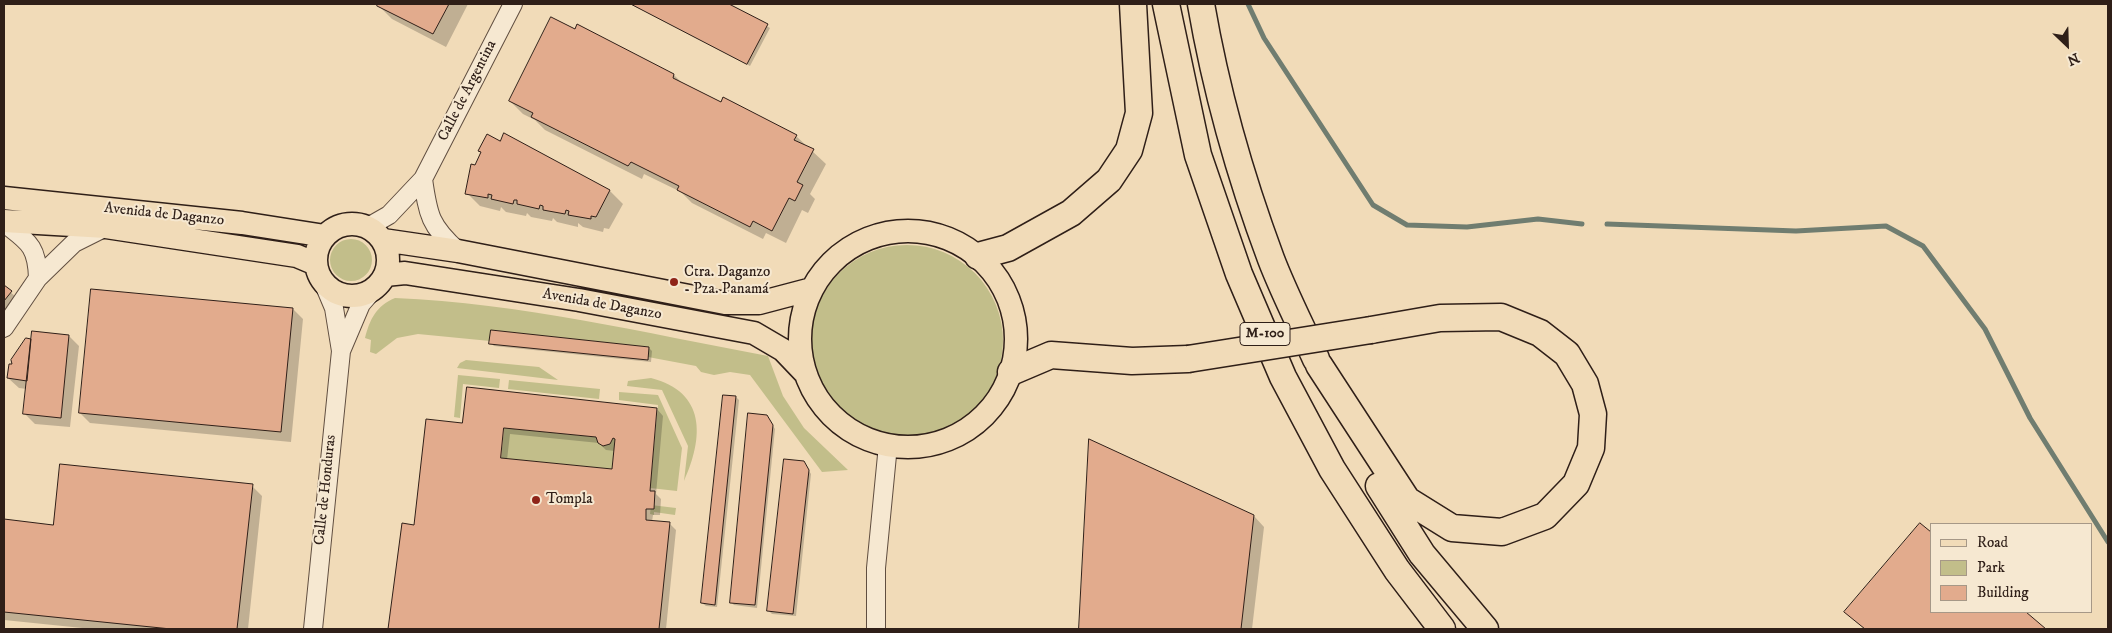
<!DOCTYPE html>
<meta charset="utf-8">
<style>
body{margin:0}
#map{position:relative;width:2112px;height:633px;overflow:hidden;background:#f1dbb8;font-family:"IM FELL DW Pica",serif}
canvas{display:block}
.frame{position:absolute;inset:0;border:5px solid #2f1f18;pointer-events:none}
.legend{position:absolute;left:1930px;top:523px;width:162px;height:90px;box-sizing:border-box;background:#f6e8d1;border:1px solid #a69887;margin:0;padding:6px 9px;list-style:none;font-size:15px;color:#2f1f18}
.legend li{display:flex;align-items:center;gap:10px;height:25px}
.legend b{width:25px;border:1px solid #a69887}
.north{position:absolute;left:2042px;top:20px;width:50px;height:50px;-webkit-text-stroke:4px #f6e8d1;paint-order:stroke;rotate:156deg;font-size:14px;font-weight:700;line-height:20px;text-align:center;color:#2f1f18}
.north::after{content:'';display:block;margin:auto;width:18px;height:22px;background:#2f1f18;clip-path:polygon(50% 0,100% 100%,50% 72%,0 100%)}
</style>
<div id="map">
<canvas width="2112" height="633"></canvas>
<div class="frame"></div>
<ul class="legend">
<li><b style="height:6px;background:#f1dbb8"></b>Road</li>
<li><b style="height:14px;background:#c2be8a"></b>Park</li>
<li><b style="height:14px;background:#e2ab8d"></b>Building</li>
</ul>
<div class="north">N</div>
</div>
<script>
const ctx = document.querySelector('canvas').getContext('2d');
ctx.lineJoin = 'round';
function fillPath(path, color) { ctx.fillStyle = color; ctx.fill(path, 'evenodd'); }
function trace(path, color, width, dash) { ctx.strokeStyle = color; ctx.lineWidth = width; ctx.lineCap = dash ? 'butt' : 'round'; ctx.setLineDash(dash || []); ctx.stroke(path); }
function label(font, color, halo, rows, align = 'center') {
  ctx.font = font + ' "IM FELL DW Pica",serif'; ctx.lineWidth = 4; ctx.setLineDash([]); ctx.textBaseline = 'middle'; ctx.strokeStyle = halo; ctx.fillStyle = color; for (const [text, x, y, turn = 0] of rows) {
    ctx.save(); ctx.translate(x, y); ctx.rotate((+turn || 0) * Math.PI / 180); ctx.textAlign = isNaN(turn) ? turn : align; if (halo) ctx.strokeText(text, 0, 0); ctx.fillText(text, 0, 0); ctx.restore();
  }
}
const green = new Path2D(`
 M330 260a21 21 0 1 1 42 0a21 21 0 1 1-42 0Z
 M811 341a96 96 0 1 1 192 0a96 96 0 1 1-192 0Z
 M395,298C520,303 644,333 768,356L783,396L804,428L848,470L822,472L750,375L730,372L714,375L701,372L696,366L648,357L649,347L491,330L490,341L418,334L397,338L376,354L370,352L371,340L365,338C370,319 376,306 395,298Z
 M466,360L539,367L558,380L457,368L460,363Z
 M458,375L500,379L499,388L463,384L460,418L454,417Z
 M651,378C706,392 704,437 684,481L688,446L662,390L627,386L628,381Z
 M509,380L600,389L599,399L508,389Z
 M619,392L658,395L682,448L677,491L650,488L658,405L619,400Z
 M504,428L596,437L598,443L603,446L610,444L613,438L615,439L612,469L501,458Z
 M651,505L676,508L675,515L654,512V515L650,514Z`);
const shadow = new Path2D(`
 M380,4H468L446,47L392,19L379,6Z
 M632,4H726L770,28L750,66L636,7Z
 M674,75L684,85L721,104L796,136L826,164L810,194L815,199L808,213L802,210L786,243L766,233L763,239L692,203L681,192L644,174L642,179L545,130L535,120L523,114L510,101Z
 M610,191L623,204L609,229L604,228L603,232L583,227L578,223V227L557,222L553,218L552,221L531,217L527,213L526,216L506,212L501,207L500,211L480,206L467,193Z
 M4,287L21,301L4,325Z
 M293,309L303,319L291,442L90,423L80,413Z
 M33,332L69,336L79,346L70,427L35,424L25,414L27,389L19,388L8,378L27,339L32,340Z
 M491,343L649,348L652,351L651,362L494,346Z
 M736,397L739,400L717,607L706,606L702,603Z
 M657,409L663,416L656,494L661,499L660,515H653L652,522L669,523L676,530L666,629H390L403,525L415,526L463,424ZM510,434L599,443L606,450L615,451L613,471L507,460Z
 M767,416L775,429L757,608L734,605L731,602Z
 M1090,441L1254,516L1264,527L1252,629H1080Z
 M804,463L811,474L796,616L772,614L769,611Z
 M252,486L262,496L248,629H92L4,620V521L54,526Z
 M1931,612H2024L2045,629H1865L1856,622Z`);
const stream = new Path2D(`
 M1248,4L1264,38L1373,205L1407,225L1467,227L1538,219L1582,224
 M1607,224L1796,231L1886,226L1923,246L1985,329L2030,418L2108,542`);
const building = new Path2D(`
 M378,4H449L433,34L377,6Z
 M631,4H729L768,24L747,64Z
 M551,17L575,29L577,24L674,74L673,78L721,102L723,97L797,135L794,140L814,149L797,182L803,185L795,201L789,198L772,231L753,221L750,227L677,190L679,186L631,162L628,166L531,117L533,113L509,101Z
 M504,133L610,190L596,217L591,216V219L568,215L569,211L566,210L565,214L543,210V206L540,205L539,209L517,204V200H514L513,204L491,199L492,195L488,194V198L465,194L471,164L475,165L481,152L478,151L487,134L500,141Z
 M4,285L12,291L4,301Z
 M91,289L293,308L281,432L79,413Z
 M491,330L649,347L648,360L489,344Z
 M32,331L69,335L61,418L23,414Z
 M26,338L31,339L27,381L7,378L9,364H12L11,360Z
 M467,387L657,408L650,491H655L654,509H646V520L670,522L659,629H388L402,523L414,525L426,419L462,423ZM504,428L596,437L598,443L603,446L610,444L613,438L615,439L612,469L501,458Z
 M723,395L736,396L715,605L701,603Z
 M748,413L767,415L773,425L755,605L730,603Z
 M1089,439L1254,515L1241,629H1079Z
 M784,459L804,461L809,470L793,614L767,611Z
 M60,464L253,484L237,629H171L4,612V519L53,525Z
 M1920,523L1931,532V612H2026L2046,629H1865L1844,612Z`);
const minor = new Path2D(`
 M423,179C428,215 430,226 458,251
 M4,223C28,242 37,245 38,278L74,243L106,227
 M368,227L389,215L423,179L513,4
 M4,328L38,278
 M341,351L361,304L374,289
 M313,629L341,351L334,308L323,282
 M876,629V568L888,445`);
const major = new Path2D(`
 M4,198L242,223L325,236
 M4,221L106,227L297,256L316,264
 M316 260a36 36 0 1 1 72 0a36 36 0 1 1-72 0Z
 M800 339a108 108 0 1 1 216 0a108 108 0 1 1-216 0Z
 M383,240L458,251L725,303H759L812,289
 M385,275L405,273L579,300L754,333L783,350L804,372`);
const highway = new Path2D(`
 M1166,4L1198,155L1239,274L1283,377L1332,469L1397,570L1442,629
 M1201,4C1216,91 1240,176 1271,259C1284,293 1301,326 1316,359
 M978,256L1008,248L1071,213L1109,180L1129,150L1139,113L1133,4
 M1319,365L1407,500L1452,528L1502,532L1545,516L1576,484L1591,448L1593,414L1585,384L1567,354L1540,333L1501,317L1440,318L1371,330
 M1011,372L1051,355L1132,361L1188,359
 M1379,486L1422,554L1485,629`);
const highwayBridge = new Path2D(`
 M1188,359L1371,330`);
const markers = [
 [674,282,5,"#8f2418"],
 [536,500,5,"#8f2418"]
];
const shields = [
 [1265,334,50]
];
const shieldNames = [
 ["M-100",1265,334]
];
const streetNames = [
 ["Calle de Argentina",468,91,-63],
 ["Avenida de Daganzo",164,215,6],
 ["Avenida de Daganzo",602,305,10],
 ["Calle de Honduras",326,490,-84]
];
const poiNames = [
 ["Ctra. Daganzo",684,273],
 ["- Pza. Panamá",684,290],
 ["Tompla",546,500]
];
fillPath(green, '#c2be8a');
fillPath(shadow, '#0003');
trace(stream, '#707d70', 5);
fillPath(building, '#e2ab8d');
trace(building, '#2f1f18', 1);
trace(minor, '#604e40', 20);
trace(major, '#2f1f18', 25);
trace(highway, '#2f1f18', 29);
trace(minor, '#f6e8d1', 18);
trace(major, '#f1dbb8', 22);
trace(highway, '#f1dbb8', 26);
trace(highwayBridge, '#2f1f18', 29, []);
trace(highwayBridge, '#f1dbb8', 26);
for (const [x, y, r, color] of markers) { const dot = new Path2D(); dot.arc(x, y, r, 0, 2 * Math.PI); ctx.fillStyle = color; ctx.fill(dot); trace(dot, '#f6e8d1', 2); }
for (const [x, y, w] of shields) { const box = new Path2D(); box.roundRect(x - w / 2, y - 11.5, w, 23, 4); ctx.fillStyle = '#f6e8d1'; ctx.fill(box); trace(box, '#2f1f18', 1); }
label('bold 14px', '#2f1f18', null, shieldNames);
label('15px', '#2f1f18', '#f6e8d1', streetNames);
label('15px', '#2f1f18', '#f6e8d1', poiNames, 'left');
</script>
